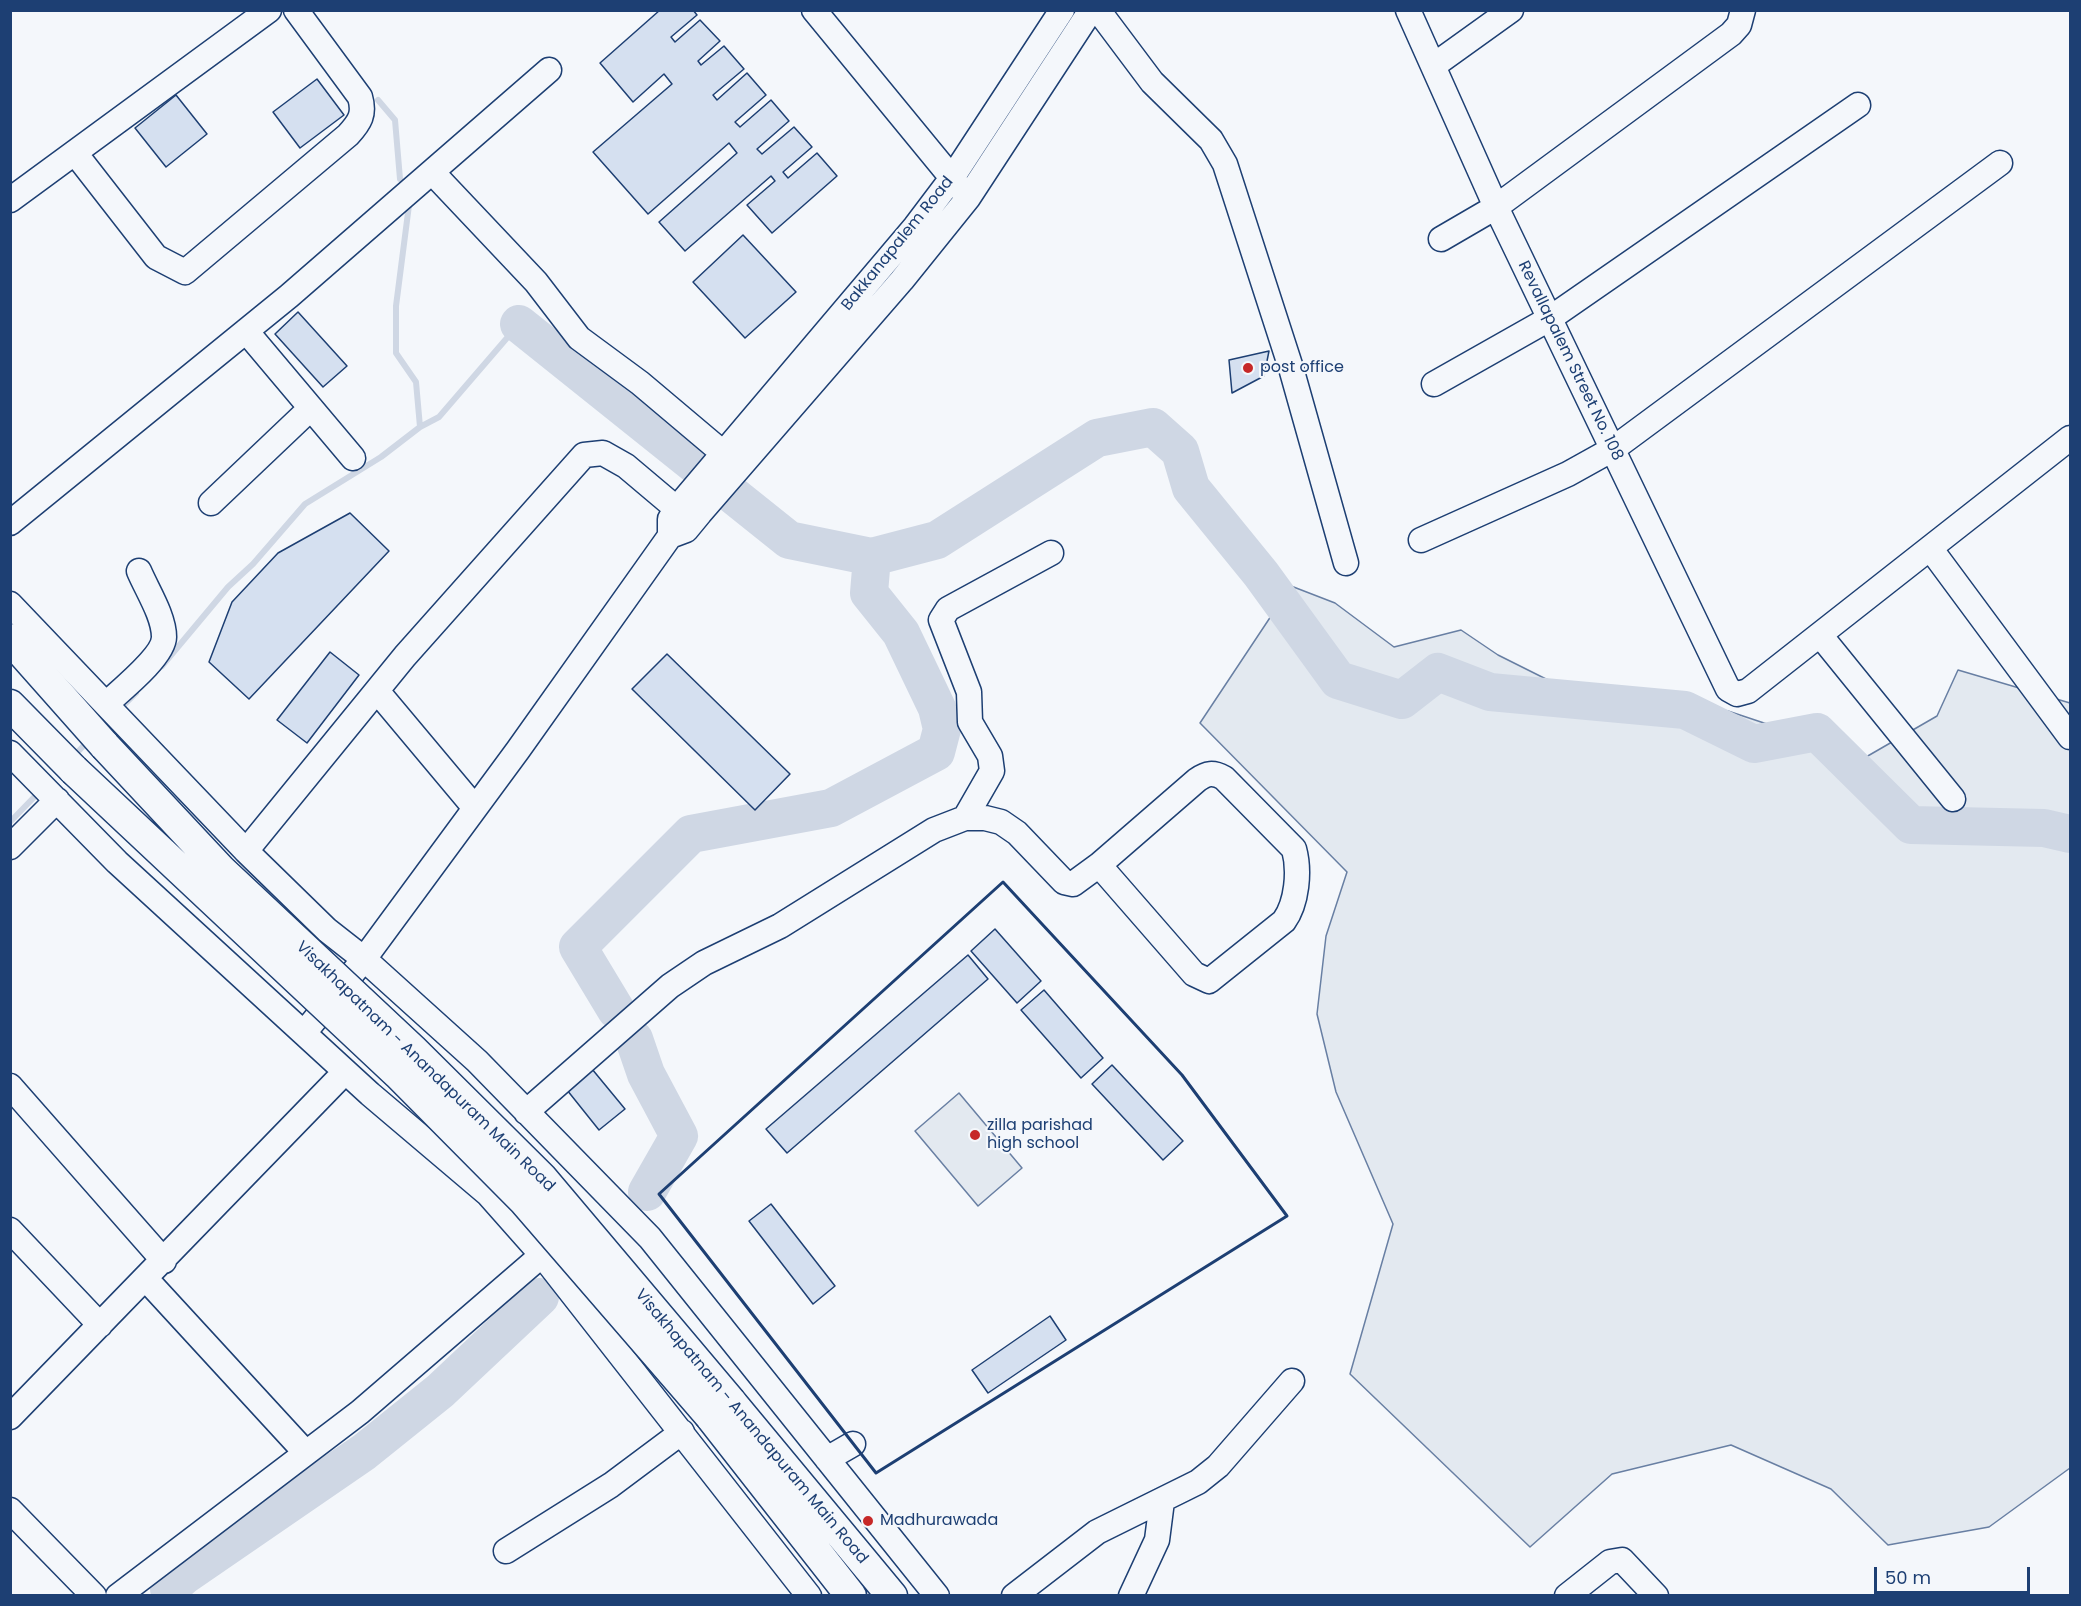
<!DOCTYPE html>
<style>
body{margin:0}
#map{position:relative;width:2081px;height:1606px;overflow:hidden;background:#f4f7fb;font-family:Poppins,sans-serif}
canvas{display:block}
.frame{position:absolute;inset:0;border:12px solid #1d3f73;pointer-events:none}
.scale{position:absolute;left:1874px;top:1567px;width:156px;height:27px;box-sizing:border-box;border:3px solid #1d3f73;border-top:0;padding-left:8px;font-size:18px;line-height:21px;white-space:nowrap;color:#1d3f73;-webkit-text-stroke:4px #f4f7fb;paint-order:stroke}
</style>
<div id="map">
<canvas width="2081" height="1606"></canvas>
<div class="frame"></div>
<div class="scale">50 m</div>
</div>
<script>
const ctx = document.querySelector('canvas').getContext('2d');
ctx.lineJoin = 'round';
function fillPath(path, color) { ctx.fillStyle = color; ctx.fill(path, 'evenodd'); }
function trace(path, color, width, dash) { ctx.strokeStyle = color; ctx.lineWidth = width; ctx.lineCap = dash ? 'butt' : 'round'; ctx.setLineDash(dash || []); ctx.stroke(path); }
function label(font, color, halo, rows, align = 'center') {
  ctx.font = font + ' Poppins,sans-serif'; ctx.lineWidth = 4.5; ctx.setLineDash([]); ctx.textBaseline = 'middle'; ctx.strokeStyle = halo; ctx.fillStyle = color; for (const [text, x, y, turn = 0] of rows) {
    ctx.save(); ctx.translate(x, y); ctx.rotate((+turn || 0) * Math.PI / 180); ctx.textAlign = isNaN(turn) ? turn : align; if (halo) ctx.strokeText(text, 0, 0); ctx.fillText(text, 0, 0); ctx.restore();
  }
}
const green = new Path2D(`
 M1291,586L1335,603L1394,647L1461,630L1498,655L1562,687L1620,689L1728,711L1866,757L1937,716L1958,670L2070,703V1468L1989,1527L1888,1545L1831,1489L1731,1445L1612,1474L1530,1547L1350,1374L1393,1224L1336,1092L1317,1014L1326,936L1347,872L1200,723Z
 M959,1093L1022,1168L978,1206L915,1131Z`);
const stream = new Path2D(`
 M378,100L395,120L400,179
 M409,205L396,306V353L416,382L420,427L439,417L519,324
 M162,666L228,587L253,564L305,504L381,457L420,427
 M124,705L136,693
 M73,757L89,740
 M10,822L41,790`);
const river = new Path2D(`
 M519,324L789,540L872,557L937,540L1097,438L1153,427L1180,451L1191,488L1261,574L1338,680L1402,700L1438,672L1490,692L1685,710L1754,744L1817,732L1911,825L2044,828L2070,834
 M616,1010L578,947L691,834L831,808L936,752L942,729L937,708L901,633L869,593L872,557
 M634,1039L646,1074L679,1136L647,1192
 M169,1589L185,1575L364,1452L440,1391L540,1297`);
const building = new Path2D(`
 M660,10H693L697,15L671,37L675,42L700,20L720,41L698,61L701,65L724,46L744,69L713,95L717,100L747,73L766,95L735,122L740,127L771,100L789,121L757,149L762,154L794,127L812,147L783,172L788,178L817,153L837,176L772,233L747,205L775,181L771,176L685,251L659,222L737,153L729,143L648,214L593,152L672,84L664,74L633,102L600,63Z
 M317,79L344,115L300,148L273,112Z
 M176,95L207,134L166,167L135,128Z
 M743,235L796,292L745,338L693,282Z
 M298,312L347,366L323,387L275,334Z
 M1269,351L1264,376L1232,393L1229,360Z
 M350,513L389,551L249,699L209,662L232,602L278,553Z
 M330,652L359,675L307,743L277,720Z
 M667,654L790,774L755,810L632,689Z
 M995,929L1041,981L1017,1003L971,951Z
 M968,955L988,979L787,1153L766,1129Z
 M1044,990L1103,1058L1081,1078L1021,1010Z
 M1112,1065L1183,1141L1163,1160L1092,1084Z
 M592,1069L625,1109L599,1130L567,1090Z
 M771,1204L835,1286L813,1304L749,1221Z
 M1050,1316L1066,1340L988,1393L972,1370Z`);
const minor = new Path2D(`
 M814,10L961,189
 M1098,10L1152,82L1211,140L1225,164L1291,368L1346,563
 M1408,10L1496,207L1728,689L1737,694L1748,691L2070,438
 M1433,66L1511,10
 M75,153L156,257L185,272L348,135C360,122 365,114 360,97L296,10
 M432,172L536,282L579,338L640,383L723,453
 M10,200L269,10
 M1441,239L1496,207L1731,34L1739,25L1743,10
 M246,331L353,458
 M1434,384L1549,319L1858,105
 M211,503L311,408
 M10,523L289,296L549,70
 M670,536V519L683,501L915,227L952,178L1062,10
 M1421,540L1568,474L1613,449L2000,163
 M1930,548L2070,737
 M10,604L246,851L327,930L364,959L477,1061L650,1238L937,1596
 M1820,635L1953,799
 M377,691L475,808
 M106,704C120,691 164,656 164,637C164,616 147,590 139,571
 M10,753L117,862L370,1094L488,1194L542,1255L809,1596
 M965,818L992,771L990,756L970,722L969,692L941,620L948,609L1051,553
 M10,847L57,800
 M246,851L405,656L584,455L603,453L626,466L677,509
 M304,1033L364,959L518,750L670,536L686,530L700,513L902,280L968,198L1091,10
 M10,1086L164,1261
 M526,1112L670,986L704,963L780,926L934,830L965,818H985L1001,822L1017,833L1064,882L1073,884L1099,865L1197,780C1207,773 1213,772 1224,778L1294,849C1300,871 1297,903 1284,921L1209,981L1194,974L1099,865
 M10,1230L100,1325
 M146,1279L306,1453
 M10,1417L345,1072
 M827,1459L853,1444
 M10,1510L94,1596
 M506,1551L611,1485L682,1432
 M118,1596L360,1412L542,1255
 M1014,1596L1097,1532L1198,1482L1218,1466L1292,1381
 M1131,1596L1157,1540L1162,1501
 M1567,1596L1610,1562L1622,1560L1656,1596`);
const major = new Path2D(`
 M10,639L105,746
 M10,705L74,770
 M731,1402L892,1596
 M710,1416L851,1596`);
const majorBridge = new Path2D(`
 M105,746L221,870L412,1049L542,1178L731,1402
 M74,770L398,1074L524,1201L710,1416`);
const wall = new Path2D(`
 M1003,882L1182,1075L1287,1216L876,1473L659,1194Z`);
const markers = [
 [1248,368,6,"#c62828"],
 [975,1135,6,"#c62828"],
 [868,1521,6,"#c62828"]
];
const streetNames = [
 ["Bakkanapalem Road",898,244,-51],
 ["Revallapalem Street No. 108",1570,361,64],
 ["Visakhapatnam - Anandapuram Main Road",425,1067,44],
 ["Visakhapatnam - Anandapuram Main Road",751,1427,50]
];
const poiNames = [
 ["post office",1260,368],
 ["zilla parishad",987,1126],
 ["high school",987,1144],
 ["Madhurawada",880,1521]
];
fillPath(green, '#e3e9f0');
trace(green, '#687fa3', 1.5);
trace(stream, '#cfd7e4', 6);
trace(river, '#cfd7e4', 38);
fillPath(building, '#d5e0f0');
trace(building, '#1d3f73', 1.5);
trace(minor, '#1d3f73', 27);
trace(major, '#1d3f73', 33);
trace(minor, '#f4f7fb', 24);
trace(major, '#f4f7fb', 30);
trace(majorBridge, '#1d3f73', 33, []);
trace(majorBridge, '#f4f7fb', 30);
trace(wall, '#1d3f73', 3);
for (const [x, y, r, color] of markers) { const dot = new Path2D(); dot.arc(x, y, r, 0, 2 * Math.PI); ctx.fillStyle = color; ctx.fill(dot); trace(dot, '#f4f7fb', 2); }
label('16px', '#1d3f73', '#f4f7fb', streetNames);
label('16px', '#1d3f73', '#f4f7fb', poiNames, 'left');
</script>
